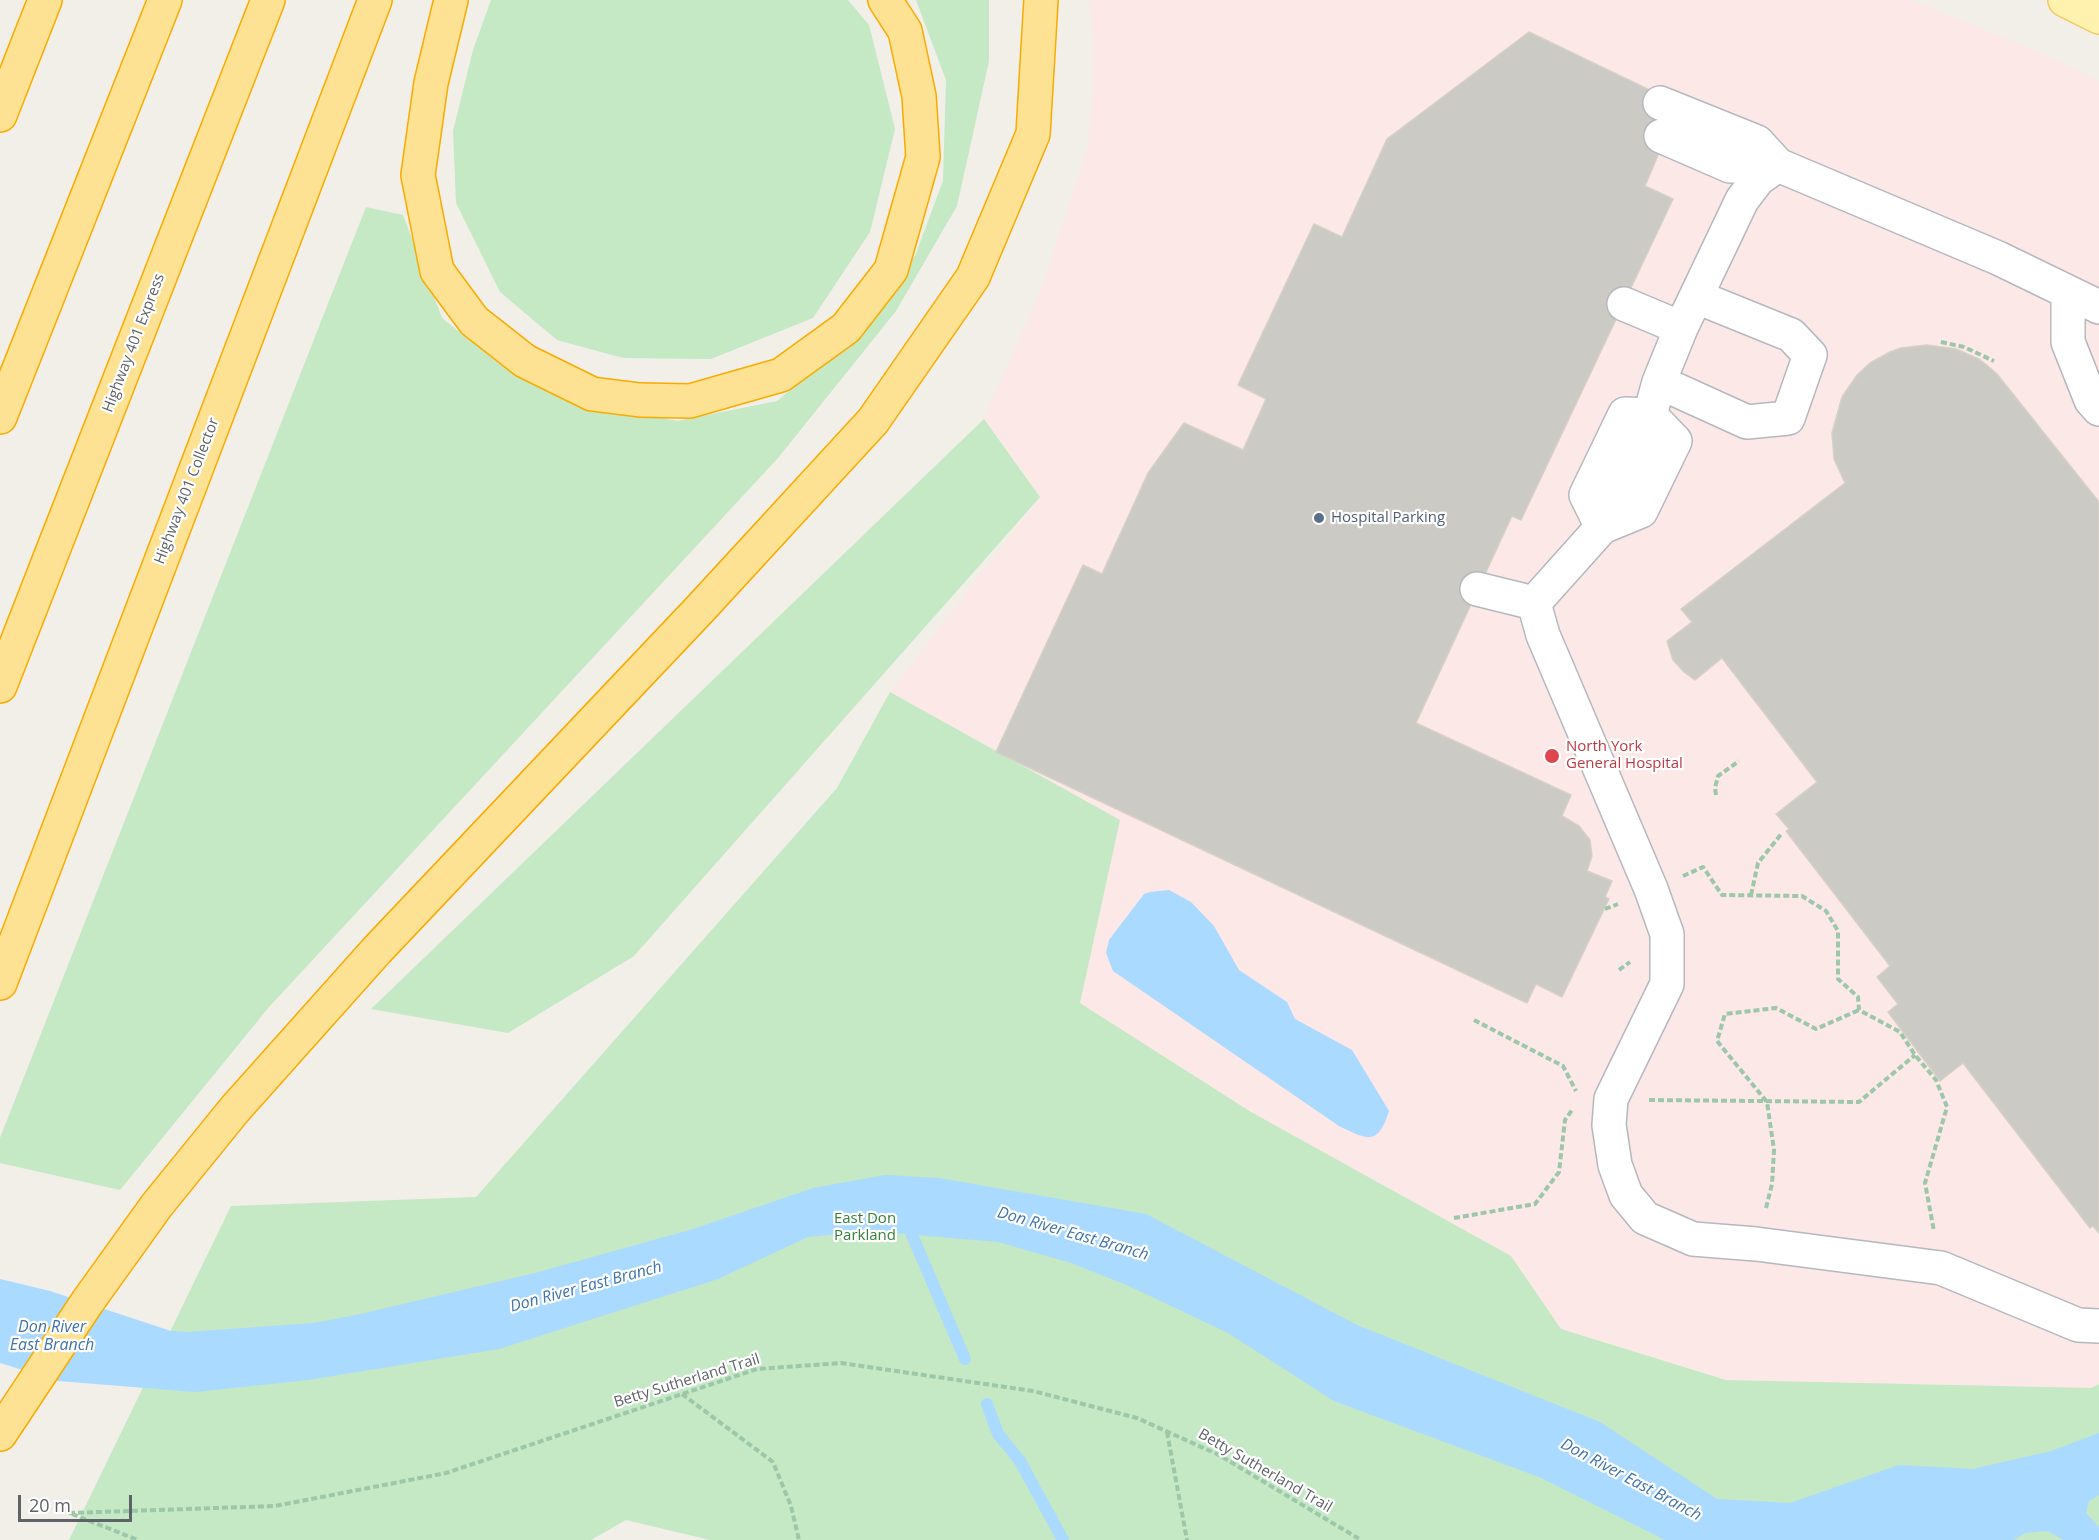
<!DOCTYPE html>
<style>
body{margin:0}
#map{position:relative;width:2099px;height:1540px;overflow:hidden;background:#f1efe8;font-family:"Open Sans",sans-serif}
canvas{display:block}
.scale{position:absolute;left:18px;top:1495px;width:114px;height:27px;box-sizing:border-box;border:3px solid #5f6368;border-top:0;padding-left:8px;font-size:18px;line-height:21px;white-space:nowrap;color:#5f6368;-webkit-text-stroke:4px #fff;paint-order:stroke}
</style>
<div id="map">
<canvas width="2099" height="1540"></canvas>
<div class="scale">20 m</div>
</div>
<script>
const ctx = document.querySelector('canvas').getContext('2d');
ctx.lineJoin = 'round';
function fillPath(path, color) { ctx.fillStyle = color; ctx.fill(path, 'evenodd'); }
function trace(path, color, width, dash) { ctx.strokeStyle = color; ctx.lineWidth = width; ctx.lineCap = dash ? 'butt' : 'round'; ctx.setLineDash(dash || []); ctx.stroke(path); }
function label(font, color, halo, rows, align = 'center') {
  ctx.font = font + ' "Open Sans",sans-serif'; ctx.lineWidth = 4.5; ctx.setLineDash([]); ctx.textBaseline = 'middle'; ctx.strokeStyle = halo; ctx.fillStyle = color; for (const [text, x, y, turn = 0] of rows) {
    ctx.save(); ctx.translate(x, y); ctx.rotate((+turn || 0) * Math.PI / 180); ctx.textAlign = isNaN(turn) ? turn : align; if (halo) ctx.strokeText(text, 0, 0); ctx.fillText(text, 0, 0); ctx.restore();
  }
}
const medical = new Path2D(`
 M1089,0H1911L2023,45L2099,81V1384L2091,1388L1726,1380L1561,1329L1511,1256L1251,1112L1080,1003L1120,820L890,692L1040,497L984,419L1044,282L1087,149L1093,97L1094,42Z`);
const green = new Path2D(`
 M491,0H848L869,25L895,129L870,232L813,318L711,359L623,358L557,340L500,292L456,203L453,131L473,50Z
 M916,0H989V61L957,206L896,311L778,458L269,1007L120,1190L0,1163V1138L366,207L403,215L442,318L498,363L571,399L677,421L777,401L868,325L915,256L943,181L946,80Z
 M984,419L1040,497L634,956L508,1033L371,1009Z
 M890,692L1120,820L1080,1003L1251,1112L1511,1256L1561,1329L1726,1380L2091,1388L2099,1384V1540H710L626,1520L591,1540H69L231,1206L476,1197L837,788Z`);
const water = new Path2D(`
 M1169,890L1191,902L1214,926L1239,970L1287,1002L1295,1019L1352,1050L1389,1111C1378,1146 1368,1140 1339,1126L1113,971L1106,953L1109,940L1144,894L1150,892Z
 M885,1175L939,1178L1146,1214L1357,1325L1600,1422L1717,1499L1790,1503L1899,1465L1973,1469L2051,1451L2099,1433V1495L2089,1501L2086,1513L2099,1527V1540H2064L2047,1531L2025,1533L2014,1540H1665L1539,1477L1334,1401L1228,1333L1129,1286L1071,1263L998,1242L870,1231L808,1237L718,1279L499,1349L308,1380L195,1392L58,1381L0,1363V1279L50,1291L171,1331L188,1332L313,1323L356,1315L539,1272L693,1229L813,1188Z`);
const stream = new Path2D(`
 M911,1221L912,1235L965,1359
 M987,1404L998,1434L1020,1461L1063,1540`);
const building = new Path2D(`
 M1529,32L1660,95L1662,155L1659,153L1645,186L1673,199L1521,520L1512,516L1416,723L1571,795L1562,816L1579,826L1590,840L1592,856L1587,871L1612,881L1605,897L1609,899L1562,997L1536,984L1527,1003L996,752L1083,565L1102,574L1148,473L1184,423L1243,450L1266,399L1238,385L1314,224L1342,237L1387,139Z
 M1927,345L1956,349L1979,359L1989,367L1997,374L2099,502V1233L2093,1226L2090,1228L1963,1063L1940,1081L1888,1012L1898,1004L1877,977L1890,966L1786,831L1789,829L1776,814L1817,782L1722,658L1695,680L1684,672L1673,660L1667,641L1692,622L1681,609L1845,483L1834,459L1832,433L1842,397L1857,375L1870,363L1890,352L1901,348Z`);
const path = new Path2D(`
 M1941,342L1964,347L1994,361
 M1716,795L1715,788L1718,776L1739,761
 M1683,876L1703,867L1722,895L1802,896L1826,911L1838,931V979L1858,997L1859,1010L1900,1032L1915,1055L1936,1080L1947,1107L1925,1183L1934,1231
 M1751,895L1758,863L1782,833
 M1605,909L1618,904
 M1619,970L1630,962
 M1474,1020L1563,1066L1576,1091
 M1649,1100L1859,1102L1915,1055
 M1766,1208L1772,1184L1774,1150L1767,1102L1717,1041L1725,1014L1776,1008L1816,1029L1859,1010
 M1454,1218L1535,1204L1559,1172L1565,1120L1572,1110
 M682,1394L773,1462L791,1506L799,1540
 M1167,1432L1187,1540
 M69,1513L275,1506L446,1473L757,1369L841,1363L1033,1391L1137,1418L1219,1455L1361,1540
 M72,1514L138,1540`);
const minor = new Path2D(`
 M1660,103L1757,142L1778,165
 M1661,136L1730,166L1778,165
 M2068,292V342L2091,400L2099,409
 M1624,304L1681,328
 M2099,307L1998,258L1778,165L1758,179L1742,200L1681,328L1659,382L1640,451L1602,527L1534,603L1543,635L1651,889L1667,934V984L1611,1099L1609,1125L1615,1165L1626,1195L1645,1218L1693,1239L1756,1244L1941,1268L2078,1325L2099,1326
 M1659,382L1747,422L1788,418L1810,355L1791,335L1697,297
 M1625,414L1650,415L1675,441L1641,511L1602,527L1586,495Z
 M1477,589L1534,603`);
const major = new Path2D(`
 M2065,0L2099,17`);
const highway = new Path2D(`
 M451,0L431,83L418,175L437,271L474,321L525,361L592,394L640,400L690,401L781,375L846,328L891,270L923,157L919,96L905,31L885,0
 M0,115L45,0
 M0,417L165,0
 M0,686L268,0
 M0,983L375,0
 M0,1434L88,1301L157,1205L235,1109L377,950L700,609L873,421L973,277L1033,134L1041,0`);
const markers = [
 [1319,518,6,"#5c6f8a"],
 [1552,756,8,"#e0444e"]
];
const streetNames = [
 ["Highway 401 Express",134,343,-69],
 ["Highway 401 Collector",187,491,-69],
 ["Betty Sutherland Trail",687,1381,-17],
 ["Betty Sutherland Trail",1265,1471,30]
];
const serviceNames = [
 ["Hospital Parking",1331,518]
];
const healthNames = [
 ["North York",1566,747],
 ["General Hospital",1566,764]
];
const parkNames = [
 ["East Don",865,1219],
 ["Parkland",865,1236]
];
const waterNames = [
 ["Don River East Branch",1073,1234,16],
 ["Don River East Branch",586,1287,-15],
 ["Don River",52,1327],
 ["East Branch",52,1345],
 ["Don River East Branch",1631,1480,28]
];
fillPath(medical, '#fce8e6');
fillPath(green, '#c5e8c5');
fillPath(water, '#aadaff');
trace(stream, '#aadaff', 12);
fillPath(building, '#cccac5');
trace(building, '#d6d1c6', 1.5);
trace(minor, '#b5b8bc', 36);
trace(major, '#f2c960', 36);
trace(highway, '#f9ab00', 36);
trace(path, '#9cc7a9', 4, [6, 3]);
trace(minor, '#fff', 33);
trace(major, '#fff2af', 33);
trace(highway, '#fde293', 33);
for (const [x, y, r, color] of markers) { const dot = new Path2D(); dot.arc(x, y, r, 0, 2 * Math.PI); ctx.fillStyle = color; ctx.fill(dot); trace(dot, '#fff', 2); }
label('15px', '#5f6368', '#fff', streetNames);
label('15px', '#4e5e75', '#fff', serviceNames, 'left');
label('15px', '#be3a42', '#fff', healthNames, 'left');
label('15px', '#348238', '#fff', parkNames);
label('italic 16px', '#4174aa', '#fff', waterNames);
</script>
